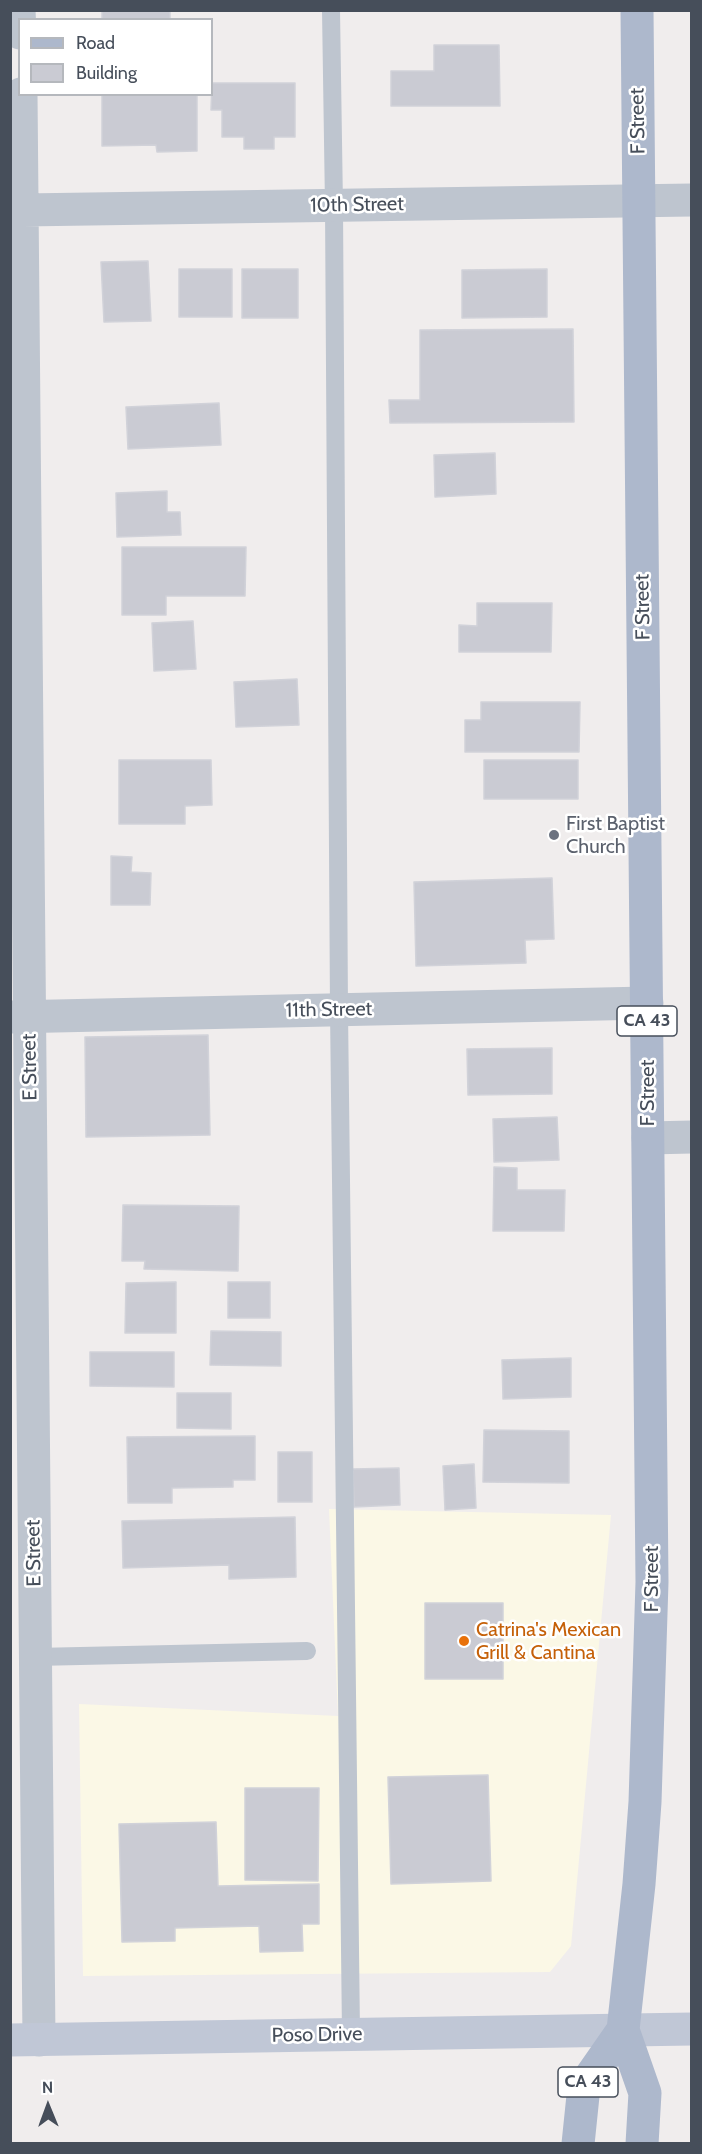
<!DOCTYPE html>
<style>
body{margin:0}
#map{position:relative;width:702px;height:2154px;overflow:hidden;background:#f0eded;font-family:Cabin,sans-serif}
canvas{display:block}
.frame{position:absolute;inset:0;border:12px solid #464e5a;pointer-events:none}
.legend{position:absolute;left:18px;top:18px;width:195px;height:78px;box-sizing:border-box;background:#fff;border:2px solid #b5b8bd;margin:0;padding:8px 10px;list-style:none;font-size:18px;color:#464e5a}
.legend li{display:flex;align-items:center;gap:12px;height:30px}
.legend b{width:30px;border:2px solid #b5b8bd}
.north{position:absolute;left:18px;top:2076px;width:60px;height:60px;-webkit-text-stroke:4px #fff;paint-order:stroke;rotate:359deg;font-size:16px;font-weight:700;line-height:24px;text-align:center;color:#464e5a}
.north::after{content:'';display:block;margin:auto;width:21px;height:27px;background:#464e5a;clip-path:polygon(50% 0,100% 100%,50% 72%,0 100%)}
</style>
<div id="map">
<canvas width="702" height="2154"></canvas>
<div class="frame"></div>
<ul class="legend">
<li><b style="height:8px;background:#adb8cc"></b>Road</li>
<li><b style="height:16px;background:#cacbd3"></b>Building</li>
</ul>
<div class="north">N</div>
</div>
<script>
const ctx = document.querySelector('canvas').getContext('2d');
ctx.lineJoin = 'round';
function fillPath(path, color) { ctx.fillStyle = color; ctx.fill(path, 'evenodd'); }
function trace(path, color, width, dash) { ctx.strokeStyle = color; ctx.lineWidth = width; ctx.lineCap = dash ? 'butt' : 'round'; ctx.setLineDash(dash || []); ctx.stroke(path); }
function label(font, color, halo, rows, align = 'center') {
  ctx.font = font + ' Cabin,sans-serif'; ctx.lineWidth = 5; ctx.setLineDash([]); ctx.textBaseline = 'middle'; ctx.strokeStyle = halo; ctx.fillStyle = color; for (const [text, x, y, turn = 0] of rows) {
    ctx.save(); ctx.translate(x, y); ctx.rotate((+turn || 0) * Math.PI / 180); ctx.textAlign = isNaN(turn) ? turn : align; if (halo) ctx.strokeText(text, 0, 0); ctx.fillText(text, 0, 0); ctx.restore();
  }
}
const commercial = new Path2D(`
 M329,1509L611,1515L571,1946L550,1972L83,1976L79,1704L338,1716Z`);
const building = new Path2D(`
 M102,10H170V20H102Z
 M434,45H499L500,106H391V71H434Z
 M212,83H295V137H274V149H244V137H222V110H211Z
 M102,94H197V151L157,152L156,145L102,146Z
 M148,261L151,321L104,322L101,262Z
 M179,269H232V317H179Z
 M242,269H298V318H242Z
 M547,269V317L462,318V270Z
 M573,329L574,422L390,423L389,400H420V330Z
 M219,403L221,445L128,449L126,407Z
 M495,453L496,494L435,497L434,455Z
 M167,491V512H180L181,535L117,537L116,493Z
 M122,547H246L245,596H166V615H122Z
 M477,603H552L551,652H459V625L477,626Z
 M193,621L196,669L154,671L152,623Z
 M297,679L299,725L236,727L234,682Z
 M481,702H580L579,752H465V720H481Z
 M119,760H211L212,805L185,806V824H119Z
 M484,760H578V799H484Z
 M111,856L132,857L131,872L151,873L150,905H111Z
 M552,878L554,939L525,940L526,963L416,966L414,882Z
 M208,1035L210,1135L86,1137L85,1037Z
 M552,1048V1094L468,1095L467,1049Z
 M557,1117L559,1160L494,1162L493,1119Z
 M494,1167L517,1168V1190H565L564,1231H493Z
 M123,1205L239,1206L238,1271L144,1269L145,1261H122Z
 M176,1282V1333H125L126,1283Z
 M228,1282H270V1318H228Z
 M211,1331L281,1332V1366L210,1365Z
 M90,1352H174V1387L90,1386Z
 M571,1358V1397L503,1399L502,1360Z
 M177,1393H231V1429L177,1428Z
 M484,1430L569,1431V1483L483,1482Z
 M255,1436V1480H233V1487L172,1488V1503H128L127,1437Z
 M278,1452H312V1502H278Z
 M474,1464L476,1508L445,1510L443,1466Z
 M399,1468L400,1505L354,1507L353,1469Z
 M295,1517L296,1577L229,1579V1565L123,1568L122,1521Z
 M425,1603H503V1679H425Z
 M488,1775L491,1881L391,1884L388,1777Z
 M245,1788H319L318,1881L245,1880Z
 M216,1822L218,1886L319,1884V1924H302L303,1951L260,1952L259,1926L175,1928V1941L122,1942L119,1824Z`);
const service = new Path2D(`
 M331,10L334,206L339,1010L351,2034
 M35,1657L307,1651`);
const minor = new Path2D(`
 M19,10L20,33
 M21,94L39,2040
 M23,210L692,200
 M10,1017L647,1003
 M648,1138L692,1137`);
const secondary = new Path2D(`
 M10,2040L692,2029`);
const primary = new Path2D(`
 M637,10L652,1582L645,1802L639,1884L623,2030L645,2093L642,2144
 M578,2144L584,2086L623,2030`);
const markers = [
 [554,835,6,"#6b7280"],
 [464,1641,6,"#e8710a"]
];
const shields = [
 [647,1021,60],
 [588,2082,60]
];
const shieldNames = [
 ["CA 43",647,1021],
 ["CA 43",588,2082]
];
const streetNames = [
 ["F Street",638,121,-91],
 ["10th Street",357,205,-1],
 ["F Street",643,607,-91],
 ["11th Street",329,1010,-1],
 ["E Street",30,1067,-91],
 ["F Street",648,1093,-90],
 ["E Street",34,1553,-91],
 ["F Street",652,1579,-90],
 ["Poso Drive",317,2035,-1]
];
const worshipNames = [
 ["First Baptist",566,824],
 ["Church",566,847]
];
const foodNames = [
 ["Catrina's Mexican",476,1630],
 ["Grill & Cantina",476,1653]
];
fillPath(commercial, '#fbf8e6');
fillPath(building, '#cacbd3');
trace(building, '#d1d2d9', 1.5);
trace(service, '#bec5cf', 18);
trace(minor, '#bec5cf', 33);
trace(secondary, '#c0c7d6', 33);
trace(primary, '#adb8cc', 33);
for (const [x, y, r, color] of markers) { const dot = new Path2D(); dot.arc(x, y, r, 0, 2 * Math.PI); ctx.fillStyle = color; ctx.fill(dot); trace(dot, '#fff', 2); }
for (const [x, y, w] of shields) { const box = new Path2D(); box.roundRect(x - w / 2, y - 15, w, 30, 4.5); ctx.fillStyle = '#fff'; ctx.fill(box); trace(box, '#464e5a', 1.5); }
label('bold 18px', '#464e5a', null, shieldNames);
label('20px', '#464e5a', '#fff', streetNames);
label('20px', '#5b616d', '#fff', worshipNames, 'left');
label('20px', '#c56008', '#fff', foodNames, 'left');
</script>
